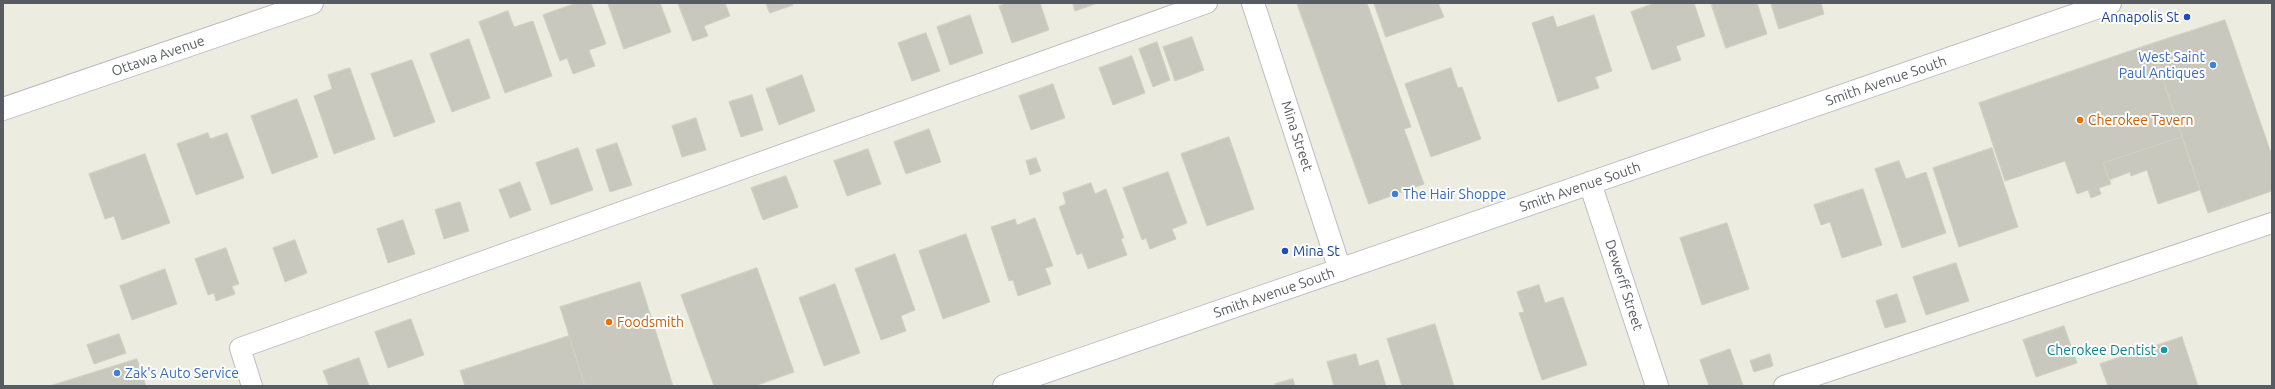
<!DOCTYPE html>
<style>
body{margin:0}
#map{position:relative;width:2275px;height:389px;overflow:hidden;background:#edece0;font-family:Ubuntu,sans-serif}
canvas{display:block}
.frame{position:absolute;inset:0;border:4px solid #595b62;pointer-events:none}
</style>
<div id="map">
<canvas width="2275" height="389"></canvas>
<div class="frame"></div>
</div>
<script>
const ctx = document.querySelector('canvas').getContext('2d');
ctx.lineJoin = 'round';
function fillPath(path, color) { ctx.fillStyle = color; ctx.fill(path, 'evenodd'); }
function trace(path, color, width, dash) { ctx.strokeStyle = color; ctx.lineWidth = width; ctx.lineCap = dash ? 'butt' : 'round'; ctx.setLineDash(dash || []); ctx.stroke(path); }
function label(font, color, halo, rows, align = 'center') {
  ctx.font = font + ' Ubuntu,sans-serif'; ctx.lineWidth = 4; ctx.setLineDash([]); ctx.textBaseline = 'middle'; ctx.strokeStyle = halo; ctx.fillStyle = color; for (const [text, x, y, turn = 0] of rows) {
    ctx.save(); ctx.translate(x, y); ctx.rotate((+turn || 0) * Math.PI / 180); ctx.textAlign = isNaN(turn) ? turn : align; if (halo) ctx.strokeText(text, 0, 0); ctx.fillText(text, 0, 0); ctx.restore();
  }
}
const building = new Path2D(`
 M577,3H591L606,44L589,50L595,66L573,74L567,58L560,61L543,15Z
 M608,3H660L671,32L624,49Z
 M678,3H725L730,16L704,26L708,36L693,41Z
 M766,3H792L793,5L770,13Z
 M1007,3H1040L1049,30L1012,43L999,6Z
 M1073,3H1098L1075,11Z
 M1297,3H1367L1411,127L1404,129L1424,184L1369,204Z
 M1374,3H1438L1444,17L1386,37Z
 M1655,3H1694L1705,36L1676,46L1681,60L1652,70L1631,12Z
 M1711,3H1757L1767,34L1726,48Z
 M1771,3H1821L1824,14L1779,29Z
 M508,11L514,27L533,21L552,76L505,93L479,22Z
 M970,15L983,53L950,65L937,27Z
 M1594,15L1612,71L1595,77L1599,88L1558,102L1532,23L1553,16L1557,27Z
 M2225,20L2272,156V191L2208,213L2151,44Z
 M926,33L940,71L912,81L898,43Z
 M1192,37L1204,70L1175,81L1163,47Z
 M469,39L490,98L452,112L430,54Z
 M1157,42L1170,80L1153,87L1139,49Z
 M2151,44L2182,137L2103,163L2111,184L2099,188L2101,194L2091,198L2088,190L2077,194L2065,161L2005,181L1979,103Z
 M1132,56L1145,93L1113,105L1099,68Z
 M412,60L435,122L394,137L371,74Z
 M350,68L375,139L334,154L314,96L332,89L328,75Z
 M1451,68L1458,88L1462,87L1481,139L1431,157L1405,84Z
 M802,75L815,111L779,125L766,89Z
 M1053,84L1065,118L1031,130L1019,96Z
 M752,95L763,130L741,137L729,102Z
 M297,99L318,157L272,174L251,116Z
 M696,118L706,150L682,157L672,126Z
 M929,129L941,162L906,174L894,142Z
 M208,133L210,139L227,133L244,178L196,195L177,144Z
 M1229,137L1254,209L1207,226L1181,154Z
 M2182,137L2200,190L2158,204L2147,170L2131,176L2130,172L2109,180L2103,163Z
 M617,143L632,185L610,192L596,150Z
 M578,148L593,190L551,205L536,163Z
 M1992,148L2018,227L1959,247L1933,168Z
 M868,149L881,184L847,196L834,161Z
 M145,154L170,223L122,240L114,216L105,219L89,174Z
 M1036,158L1041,171L1030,175L1026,161Z
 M1899,161L1906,179L1926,172L1946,233L1902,248L1875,169Z
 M1168,172L1187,223L1172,229L1176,239L1150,249L1146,238L1142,240L1123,188Z
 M786,176L798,207L763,220L751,188Z
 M520,182L531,210L510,218L499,190Z
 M1091,183L1095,194L1106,189L1124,238L1121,239L1127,255L1088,269L1082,253L1077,255L1059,207L1066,204L1063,193Z
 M1863,189L1882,245L1842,258L1830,222L1821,225L1814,205Z
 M460,202L469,231L444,239L435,210Z
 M1035,218L1053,266L1045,268L1051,284L1018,296L1013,280L1009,281L991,227L1015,219L1017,225Z
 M403,220L415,254L388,263L377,229Z
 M1727,223L1749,289L1702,305L1680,238Z
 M966,234L990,302L943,319L919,251Z
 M295,240L307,273L285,282L273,248Z
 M226,248L239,284L232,286L235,294L216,301L214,293L208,295L195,259Z
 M895,254L915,310L901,316L906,331L881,340L855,269Z
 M1956,263L1969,301L1926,315L1913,277Z
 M757,268L794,372L755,386H714L681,295Z
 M165,269L177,304L132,320L120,286Z
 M640,282L673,386H585L560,307Z
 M835,284L860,353L824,366L799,298Z
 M1539,285L1545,303L1563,297L1587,365L1542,380L1519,313L1524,312L1517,292Z
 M1897,294L1906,322L1885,328L1876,301Z
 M411,319L424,355L388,368L375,332Z
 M1435,324L1454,386H1402L1387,339Z
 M2064,326L2077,363L2036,377L2023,340Z
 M119,334L126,353L94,364L87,345Z
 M569,336L585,386H465L460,371Z
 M2182,337L2198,386H2108L2100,364Z
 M1730,349L1743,385L1709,386L1700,360Z
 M1356,354L1359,366L1378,360L1386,386H1334L1327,362Z
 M1770,354L1773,366L1754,372L1750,361Z
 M359,358L369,386H329L323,371Z
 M137,359L146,386H50Z
 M1293,379L1295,386H1276L1275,384Z`);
const lane = new Path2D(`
 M252,386L240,348L1207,3
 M1784,386L2272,223`);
const street = new Path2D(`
 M1253,3L1340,270
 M3,109L312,3
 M1590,183L1657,386`);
const secondary = new Path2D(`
 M1004,386L2110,3`);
const markers = [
 [2187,17,4,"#1a4fb4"],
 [2213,65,4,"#3f7fe0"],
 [2080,120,4,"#e8710a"],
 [1395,194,4,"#3f7fe0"],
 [1285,251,4,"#1a4fb4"],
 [609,322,4,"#e8710a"],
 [2164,350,4,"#0f9aa8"],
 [117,373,4,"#3f7fe0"]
];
const transitNames = [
 ["Annapolis St",2179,17],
 ["Mina St",1293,251,"left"]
];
const streetNames = [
 ["Ottawa Avenue",158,56,-19],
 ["Smith Avenue South",1886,81,-19],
 ["Mina Street",1297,136,72],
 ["Smith Avenue South",1580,187,-19],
 ["Dewerff Street",1624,285,72],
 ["Smith Avenue South",1274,293,-19]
];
const shopNames = [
 ["West Saint",2205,57,"right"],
 ["Paul Antiques",2205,73,"right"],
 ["The Hair Shoppe",1403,194],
 ["Zak's Auto Service",125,373]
];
const foodNames = [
 ["Cherokee Tavern",2088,120],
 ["Foodsmith",617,322]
];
const cultureNames = [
 ["Cherokee Dentist",2156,350]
];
fillPath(building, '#c9c8bf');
trace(building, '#d1cfbe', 1);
trace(lane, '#bbbcc3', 22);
trace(street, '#bbbcc3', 24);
trace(secondary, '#bbbdc5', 24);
trace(lane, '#fff', 20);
trace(street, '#fff', 22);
trace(secondary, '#fff', 22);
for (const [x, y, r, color] of markers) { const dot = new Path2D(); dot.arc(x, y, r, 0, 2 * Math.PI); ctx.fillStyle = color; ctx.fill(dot); trace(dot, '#fff', 1.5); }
label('14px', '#164399', '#fff', transitNames, 'right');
label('14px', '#595b62', '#fff', streetNames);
label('14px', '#366cbe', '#fff', shopNames, 'left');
label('14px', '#c56008', '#fff', foodNames, 'left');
label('14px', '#0d838f', '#fff', cultureNames, 'right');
</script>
